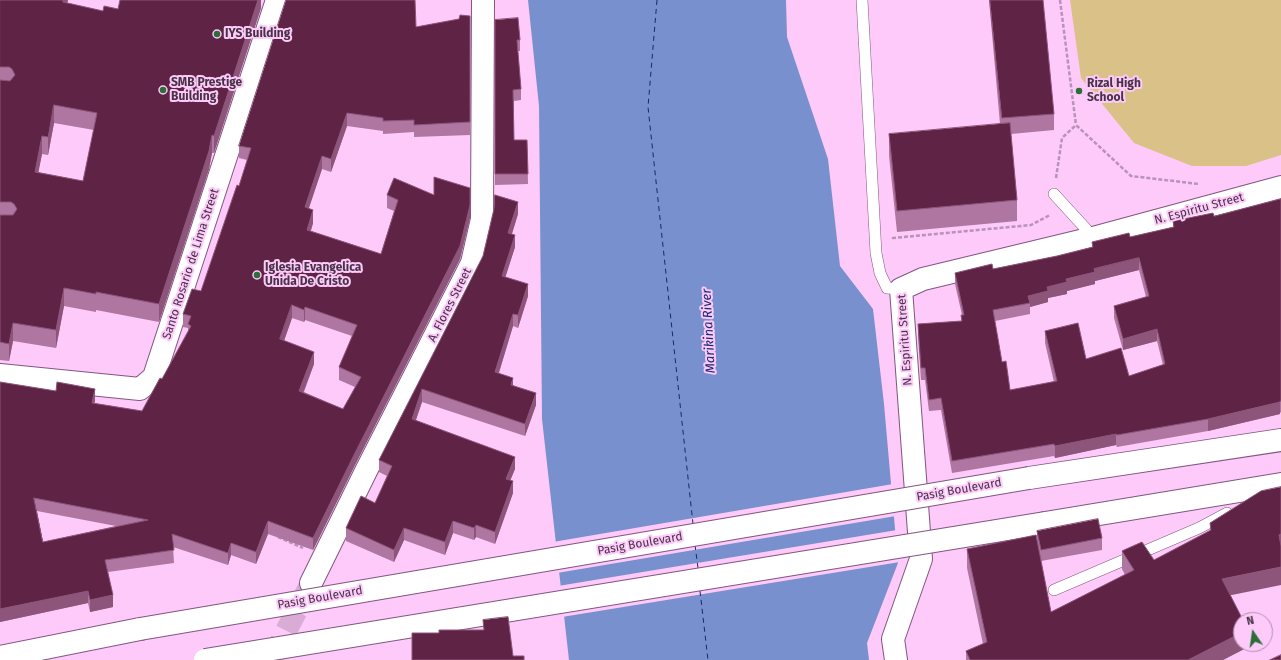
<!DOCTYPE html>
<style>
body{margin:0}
#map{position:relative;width:1281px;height:660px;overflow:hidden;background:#fdcafa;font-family:"Fira Sans",sans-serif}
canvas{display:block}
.north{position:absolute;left:1233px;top:612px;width:40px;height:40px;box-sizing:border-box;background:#fdcafa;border:1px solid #b48eb2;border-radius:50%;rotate:347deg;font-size:11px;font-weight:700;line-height:16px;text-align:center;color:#473346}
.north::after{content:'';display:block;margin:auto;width:14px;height:18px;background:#2b6e38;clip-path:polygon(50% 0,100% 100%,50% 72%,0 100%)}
</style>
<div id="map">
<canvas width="1281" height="660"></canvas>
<div class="north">N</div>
</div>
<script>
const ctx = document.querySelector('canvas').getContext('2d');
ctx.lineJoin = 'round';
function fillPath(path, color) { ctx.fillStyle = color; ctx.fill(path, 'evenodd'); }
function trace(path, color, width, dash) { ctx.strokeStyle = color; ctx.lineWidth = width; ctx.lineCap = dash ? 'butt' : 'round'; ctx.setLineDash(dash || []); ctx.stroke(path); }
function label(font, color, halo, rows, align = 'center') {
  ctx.font = font + ' "Fira Sans",sans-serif'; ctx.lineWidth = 4; ctx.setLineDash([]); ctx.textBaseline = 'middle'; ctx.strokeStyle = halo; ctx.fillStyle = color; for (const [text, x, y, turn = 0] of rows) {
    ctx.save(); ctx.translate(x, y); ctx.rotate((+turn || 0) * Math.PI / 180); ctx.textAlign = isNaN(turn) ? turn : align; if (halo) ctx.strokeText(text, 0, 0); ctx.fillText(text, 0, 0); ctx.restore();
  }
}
const green = new Path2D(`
 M1070,0H1281V155L1246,166H1192L1134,143L1081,78Z`);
const water = new Path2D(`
 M528,0H786L787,37L828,159L840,266L873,309L884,404L898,563L867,643L869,660H569L542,419L539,106Z`);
const pier = new Path2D(`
 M893,484L896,516L557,573L553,542Z
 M897,530L900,562L562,617L558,586Z`);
const ferry = new Path2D(`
 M657,0L648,107L693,524
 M695,545L698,568
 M700,591L708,660`);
const streetTunnel = new Path2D(`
 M271,660L309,587`);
const path = new Path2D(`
 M1060,0L1076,125
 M1056,178L1062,138L1076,125L1131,176L1199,184
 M893,237V238L1031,225L1050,215
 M278,537L303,548`);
const lane = new Path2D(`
 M862,0L876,253L880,273L887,288L901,289
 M1054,194L1086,229L1089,239
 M1054,590L1199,528L1227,513`);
const street = new Path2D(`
 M0,375L140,389L154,377L277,0
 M311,583L366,471L472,263L482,219L483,0
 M896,660L893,639L921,559L901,289L923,279L1089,239L1281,187`);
const secondary = new Path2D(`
 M1029,478L1281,440
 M1045,523L1281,484
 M0,657L140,629`);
const secondaryBridge = new Path2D(`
 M140,629L1029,478
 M205,660L1045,523`);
const wall = new Path2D(`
 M0,0H68L67,3L103,11L118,9L261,0V8L214,153H212L209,169L159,322L96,310V312L64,306L56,348L13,341L9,361L0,360ZM54,123L94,130L83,181L38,172L42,154L48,155Z
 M989,0H1043L1054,114V130L1011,134L1017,200V221L897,232L889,156V134L1000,124Z
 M470,16V135L414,137V132L383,134V131L347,126L331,172L322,169L308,209L313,223L311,231L381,254L394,211L387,208V195L470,218L460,259L355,465L313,550L268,534L256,564L231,555L228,565L173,547L174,563L108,572L113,607L90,612L88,603L0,622V382L95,401L94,403L142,411L162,379L188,332V328L183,327V314L201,291L239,186L247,160L239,158V146L416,27L459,19ZM292,318L304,322L305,320L352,336L339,367V380L355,387L343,409L304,392L314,364L284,341ZM37,511L116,526L43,542Z
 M495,20L520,40V51H518L521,89V100L514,101V140H527L528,184L495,185Z
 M1281,199V412L1280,413V414L1208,431L1117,447L1116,445L1055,458L1054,456L952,473L941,410L929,411L925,380H921L918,336V324L961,321L962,315L955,284V273L993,269L1057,256L1092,247V242L1130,237L1173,227V221L1214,216ZM1139,270L1146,297L1114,306V318L1123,350L1157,341L1163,365L1129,376L1086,359L1045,331V343L1054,382L1010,390L1002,362L995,321L1030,314V307L1048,302V298L1067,294V291L1095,284V281Z
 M518,214L512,234L515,247L505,277L528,296L518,328L513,326L499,373L536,405L525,436L422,402L416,420L515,469L510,480L513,493L495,544L476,537L474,540L453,533L445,555L404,540L394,562L346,541V528L375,503L387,476L379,472V460Z
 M1210,523L1231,596L1248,644V647L1223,660H966V651L983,644L967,568V549L1037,540V531L1102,538V550L1041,561L1051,612L1125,575L1122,569V551L1154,560L1210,531Z`);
const shadedWall = new Path2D(`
 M63,0H68L63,20Z
 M258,0H261V8L214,153V136Z
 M54,105V123L48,155V137Z
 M347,113V126L331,172V159Z
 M212,135V153L209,169L159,322V304Z
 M42,136V154L35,190V172Z
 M322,156V169L305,220V207Z
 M470,188V218L460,259L355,465L313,550V538Z
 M518,202V214L508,246V233Z
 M313,210V223L307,242V230Z
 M515,235V247L502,288V276Z
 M1139,258V270L1095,281V284L1067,291V294L1048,298V302L1030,307V303L1028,296L1047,287L1094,269Z
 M528,284V296L518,328V315Z
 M64,288V306L56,348V330Z
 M292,305V318L280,352V339Z
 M305,307V320L304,322V310Z
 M513,314V326L495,385V372Z
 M13,323V341L9,361V344Z
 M1157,329V341L1123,350V339Z
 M314,352V364L299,403V391Z
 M513,378V390L511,385Z
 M95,389V401L92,415V403Z
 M422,389V402L412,431V419Z
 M536,393V405L525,436V424Z
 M1280,402V414L1208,431V419Z
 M1116,434V445L1055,458V446Z
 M515,457V469L506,491V479Z
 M513,481V493L495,544V532Z
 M268,521V534L256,564V552Z
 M453,521V533L445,555V542Z
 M476,525V537L474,540V528Z
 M404,528V540L394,562V550Z
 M1281,534V553L1279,535Z
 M231,543V555L228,565V553Z
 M1281,567V585L1222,597V579Z
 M88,591V603L0,622V609Z
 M113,595V607L90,612V600Z
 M1241,633V644H1248V647L1223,660H1188Z`);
const building = new Path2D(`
 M0,0H63V2L103,11L104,6L118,9L120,0H258L214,136L212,135L209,151L159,304L96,292V294L64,288L56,330L13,323L9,344L0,342V215H13L17,209L14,204L11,202H0V80L10,81L15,75L12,69L9,67H0ZM54,105L97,113L83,181L35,172L42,136L48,137Z
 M286,0H415L416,27L459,19L460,15L470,16V122L414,125V120L383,121V118L347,113L331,159L322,156L305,207L313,210L307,230L381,254L398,200L387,195L394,178L434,195V177L470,188V205L460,246L355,453L313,538L268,521L256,552L231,543L228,553L172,534L174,550L105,560L113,595L90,600L88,591L0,609V382L56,391L57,382L95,389L92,403L142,411L160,378L162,379L191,326L188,324L191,316L183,314L192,289L201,291L237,185L239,186L251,148L239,146ZM292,305L304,310L305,307L357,325L339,367L361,377L343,409L299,391L314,352L280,339ZM34,498L148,520L43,542Z
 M990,0H1043L1054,114L1002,118Z
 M518,18L520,40H517L521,89L513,90L514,140H527L528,174H495V20Z
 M1010,123L1017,200L897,211L889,134Z
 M495,195L518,202L508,233L515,235L502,276L528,284L518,315L513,314L495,372L513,378L511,385L536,393L525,424L422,389L412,419L515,457L506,479L513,481L495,532L476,525L474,528L453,521L445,542L404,528L394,550L346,528L361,496L375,503L392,466L379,460L483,256L494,209Z
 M1281,199V401H1280V402L1208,419L1117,435L1116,434L1055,446L1054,444L952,461L941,398L929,400L925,368H921L918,324L962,321L961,315H964L955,273L992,264L993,269L1057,256L1093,247L1092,242L1129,233L1130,237L1174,227L1173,221L1213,213L1214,216ZM1139,258L1149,296L1114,306L1123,339L1157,329L1165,364L1129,376L1121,348L1086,359L1078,323L1045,331L1057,381L1010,390L1006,361L1002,362L993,310L1030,303L1028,296L1048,291L1047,287L1067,282L1066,279L1095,272L1094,269Z
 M1281,487V534L1279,535L1281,546V567L1222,579L1243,620H1241V633L1188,660H970L966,651L987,642L967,549L1036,535L1051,612L1134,570L1122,551L1124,550L1142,542L1154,560L1211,530L1210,523L1261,491Z
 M1098,519L1102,538L1041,550L1037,531Z
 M508,617L513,656H524V660H412V633H439V630H484L483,620Z
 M1281,655V660H1270Z`);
const markers = [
 [217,34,4,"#2b6e38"],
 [163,90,4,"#2b6e38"],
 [1079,91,4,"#2b6e38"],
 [257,275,4,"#2b6e38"]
];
const poiNames = [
 ["IYS Building",225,34],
 ["SMB Prestige",171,83],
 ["Building",171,97],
 ["Rizal High",1087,84],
 ["School",1087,98],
 ["Iglesia Evangelica",265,268],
 ["Unida De Cristo",265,282]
];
const streetNames = [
 ["N. Espiritu Street",1199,209,-15],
 ["Santo Rosario de Lima Street",191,264,-72],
 ["A. Flores Street",450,305,-63],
 ["N. Espiritu Street",905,340,-94],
 ["Pasig Boulevard",959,490,-10],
 ["Pasig Boulevard",640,544,-10],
 ["Pasig Boulevard",320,598,-10]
];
const waterNames = [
 ["Marikina River",709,331,-93]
];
fillPath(green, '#d9c188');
fillPath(water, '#7890ce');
fillPath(pier, '#fdcafa');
trace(ferry, '#172971', 1, [5, 4]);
trace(streetTunnel, '#d9acd6', 22, [22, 11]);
trace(lane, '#825681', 12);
trace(street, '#825681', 24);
trace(secondary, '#825681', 24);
trace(path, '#b992b7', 2.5, [4, 2]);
trace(lane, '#fff', 11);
trace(street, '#fff', 22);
trace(secondary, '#fff', 22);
trace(secondaryBridge, '#825681', 24, []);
trace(secondaryBridge, '#fff', 22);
fillPath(wall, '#ae76a0');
fillPath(shadedWall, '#8e557b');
fillPath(building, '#5e2345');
trace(building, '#8e557b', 1);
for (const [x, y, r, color] of markers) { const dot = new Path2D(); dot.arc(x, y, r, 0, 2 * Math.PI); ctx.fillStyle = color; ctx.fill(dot); trace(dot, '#fdcafa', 1.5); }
label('bold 12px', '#473346', '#fdcafa', poiNames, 'left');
label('12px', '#473346', '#fdcafa', streetNames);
label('italic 13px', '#172971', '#fdcafa', waterNames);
</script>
